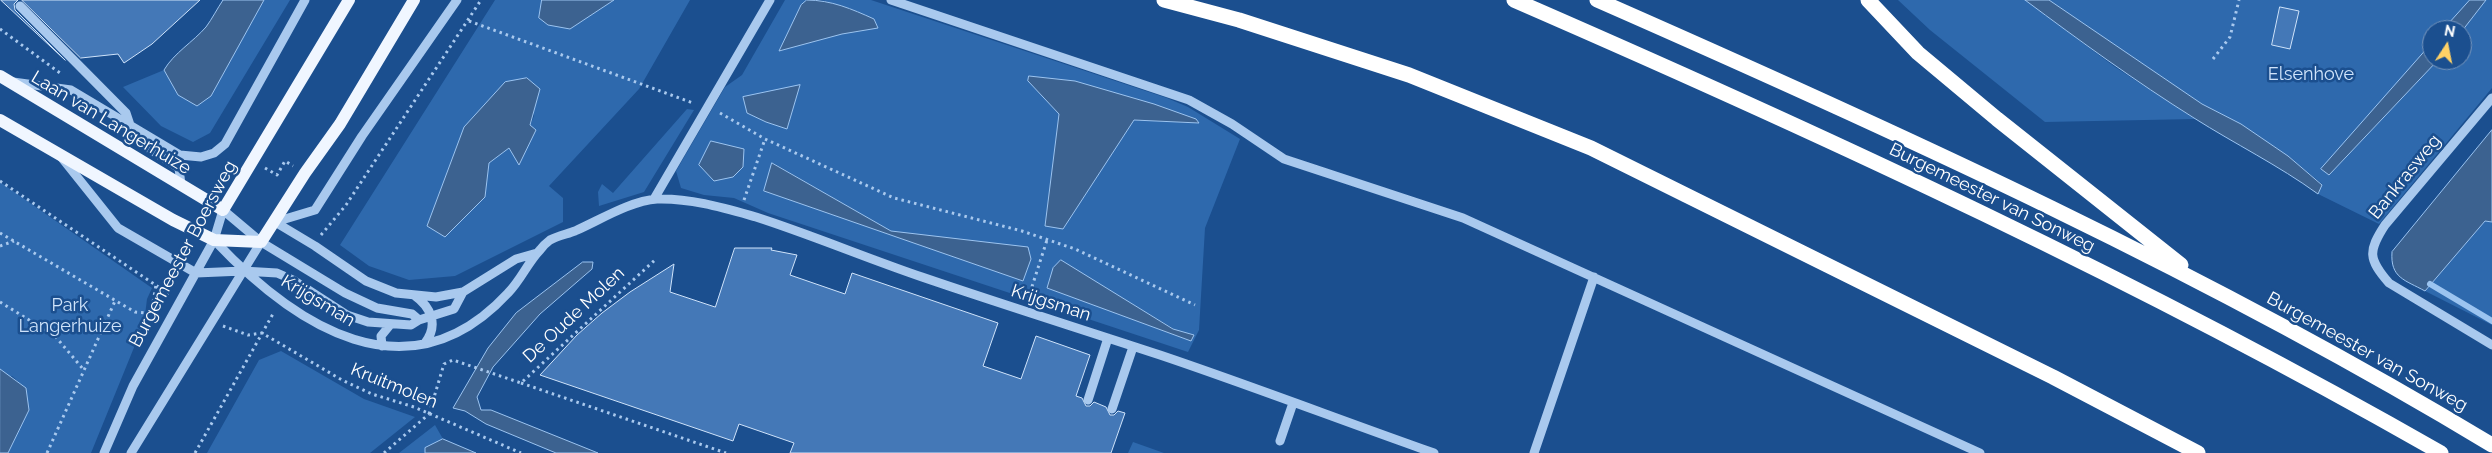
<!DOCTYPE html>
<style>
body{margin:0}
#map{position:relative;width:2492px;height:453px;overflow:hidden;background:#1b4f8f;font-family:Raleway,sans-serif}
canvas{display:block}
.north{position:absolute;left:2422px;top:20px;width:50px;height:50px;box-sizing:border-box;background:#1b4f8f;border:1px solid #7695bc;border-radius:50%;rotate:11deg;font-size:14px;font-weight:700;line-height:20px;text-align:center;color:#fff}
.north::after{content:'';display:block;margin:auto;width:18px;height:22px;background:#ffd166;clip-path:polygon(50% 0,100% 100%,50% 72%,0 100%)}
</style>
<div id="map">
<canvas width="2492" height="453"></canvas>
<div class="north">N</div>
</div>
<script>
const ctx = document.querySelector('canvas').getContext('2d');
ctx.lineJoin = 'round';
function fillPath(path, color) { ctx.fillStyle = color; ctx.fill(path, 'evenodd'); }
function trace(path, color, width, dash) { ctx.strokeStyle = color; ctx.lineWidth = width; ctx.lineCap = dash ? 'butt' : 'round'; ctx.setLineDash(dash || []); ctx.stroke(path); }
function label(font, color, halo, rows, align = 'center') {
  ctx.font = font + ' Raleway,sans-serif'; ctx.lineWidth = 5; ctx.setLineDash([]); ctx.textBaseline = 'middle'; ctx.strokeStyle = halo; ctx.fillStyle = color; for (const [text, x, y, turn = 0] of rows) {
    ctx.save(); ctx.translate(x, y); ctx.rotate((+turn || 0) * Math.PI / 180); ctx.textAlign = isNaN(turn) ? turn : align; if (halo) ctx.strokeText(text, 0, 0); ctx.fillText(text, 0, 0); ctx.restore();
  }
}
const green = new Path2D(`
 M264,0H290L210,133L193,142L161,126L123,87L164,70L178,95L243,36Z
 M495,0H542L540,19L570,29L614,0H690L639,89L549,186L563,198V222L455,276L409,280L369,266L340,245ZM527,78L534,116L530,126L536,130L519,164L509,148L489,163L485,197L445,237Z
 M785,0H807L801,5L842,34L878,28L874,19L851,9L822,0H871L1167,98L1188,107L1240,139L1205,228L1199,330L1188,352L768,213L734,198L704,195L681,188L676,171L725,87L742,75ZM1029,81H1075L1198,123L1134,120L1063,228L1045,226L1059,114ZM773,163L891,231L1031,259L1023,281L764,191ZM1061,261L1174,329L1191,341L1047,288Z
 M1898,0H2025L2115,67L2195,119L2045,122L1930,30Z
 M2049,0H2476L2450,30H2432V50L2329,175L2438,60H2462V31L2486,0H2492V88L2379,224L2318,194L2322,184L2288,156L2241,124L2202,104Z
 M687,109L694,110L644,192L599,206L598,192L602,184L613,193Z
 M0,182L152,288L147,299L144,323L91,453H8L29,410L25,388L12,376L0,382Z
 M2485,221L2492,222V325L2425,291Z
 M281,351L364,399L415,417L370,453H207L259,360Z
 M435,425L443,439L426,448L425,453H399Z
 M1133,442L1164,453H1128Z`);
const water = new Path2D(`
 M223,0H264L211,96L197,106L178,95L164,70C174,53 193,42 206,27C212,19 217,9 223,0Z
 M542,0H614L570,29L548,25L539,18Z
 M807,0C831,0 852,9 874,19L878,28L842,34L779,51L801,5Z
 M2025,0H2049L2202,104L2241,124L2288,156L2322,185L2318,194C2278,165 2235,144 2194,118C2135,81 2080,41 2025,0Z
 M2470,0H2486L2462,31L2443,30Z
 M2432,43V60H2438L2329,175L2321,169Z
 M1029,76L1075,81L1154,104L1196,119L1199,123L1134,120L1063,229L1045,226L1059,114L1028,81Z
 M527,78L540,89L530,125L536,130L519,165L509,148L489,163L485,197L445,237L427,226L464,127L505,82Z
 M800,85L787,129L766,122L747,113L743,97Z
 M2492,130V222L2485,221L2425,291C2405,280 2390,278 2392,252Z
 M711,141L744,149L743,167L733,177L714,181L699,165Z
 M772,163L891,231L1028,247L1031,259L1023,281L764,191Z
 M1061,260L1173,329L1194,335L1191,341L1047,288L1053,268Z
 M583,262H593L592,269L540,314L493,367L477,397L481,410H491L598,453H556L486,424L465,411L453,408L488,348L516,313Z
 M0,369L26,388L29,410L8,453H0Z
 M443,439L476,453H425V448Z`);
const stream = new Path2D(`
 M2430,284L2492,321`);
const building = new Path2D(`
 M1,0H18L14,4L15,10L65,60Z
 M22,0H200L152,44L124,63L118,54L81,58Z
 M2280,7L2299,11L2290,49L2272,45Z
 M735,248H772L771,250L797,255L790,275L845,294L852,273L998,323L983,366L1021,379L1036,336L1090,355L1076,396L1082,398L1086,406H1090L1094,402L1106,407L1110,415H1114L1118,411L1125,413L1111,453H790L794,443L739,424L733,441L540,375L577,335L602,313L630,292L674,264L670,292L715,307Z`);
const path = new Path2D(`
 M469,21L693,103
 M0,29L60,73
 M2213,59L2230,37L2239,0
 M720,113L765,139L894,198L1022,231L1075,249L1195,305
 M265,168L277,175L285,161L293,166
 M0,181L169,294
 M744,200L765,139
 M0,233L135,312L146,313L152,308L156,285
 M321,235L346,205L481,0
 M0,246L14,241
 M1028,299L1047,240
 M0,302L55,336L83,369
 M223,326L248,335L262,333L342,380L372,394L414,407L521,453
 M521,383L726,453
 M429,414L444,364L453,360L521,383L656,259
 M47,453L115,301
 M195,453L274,312
 M384,453L429,414`);
const minor = new Path2D(`
 M891,0L1189,100L1232,124L1284,159L1463,218L1980,453
 M20,6L126,113L133,134L144,145L179,168L181,185
 M13,82L71,90L180,155L201,157L214,153L225,144L305,0
 M2492,98L2385,225C2368,251 2368,259 2389,283L2492,345
 M62,158L118,228L196,273
 M654,199L770,0
 M275,222L315,210L362,136L457,0
 M275,222L315,246L366,281L396,293L436,297L463,292L516,259L537,253
 M214,240C295,326 408,401 508,293C521,280 528,262 540,250C543,246 546,243 550,240C557,236 567,234 575,231C600,220 630,201 657,199C691,198 724,208 756,217C812,235 866,258 922,277C1001,304 1081,329 1160,355C1252,386 1343,421 1434,453
 M196,273L243,271L277,273L293,280L347,315L368,322L411,325L419,320L454,309L463,292
 M414,295C431,307 439,325 425,343
 M382,346L381,336L390,325
 M1088,400L1108,338
 M1112,409L1133,347
 M1280,441L1293,403
 M104,453L133,386L214,240L223,210L261,242L345,293L377,308L412,314L419,320
 M131,453L261,242
 M1534,453L1594,277`);
const major = new Path2D(`
 M0,76L223,210L349,0
 M0,120L173,220L214,240L261,242L305,173L340,124L414,0`);
const highway = new Path2D(`
 M1164,0L1239,20L1409,75L1591,148L2053,377L2198,453
 M1514,0C1829,137 2142,282 2441,453
 M1597,0C1902,134 2207,273 2492,445
 M1868,0L1918,53L1997,119L2181,265`);
const parkNames = [
 ["Elsenhove",2311,75],
 ["Park",70,306],
 ["Langerhuize",70,327]
];
const streetNames = [
 ["Laan van Langerhuize",111,123,31],
 ["Bankrasweg",2405,177,-51],
 ["Burgemeester van Sonweg",1992,198,26],
 ["Burgemeester Boersweg",183,254,-62],
 ["Krijgsman",318,301,31],
 ["Krijgsman",1051,303,18],
 ["De Oude Molen",574,315,-43],
 ["Burgemeester van Sonweg",2367,352,29],
 ["Kruitmolen",394,386,22]
];
fillPath(green, '#2e69ad');
fillPath(water, '#3c6290');
trace(water, '#9cc4f0', 1);
trace(stream, '#9cc4f0', 6);
fillPath(building, '#4478b7');
trace(building, '#cfe3fa', 1);
trace(path, '#a9c9ee', 3, [2.5, 4]);
trace(minor, '#a9c9ee', 9);
trace(major, '#f0f6ff', 12);
trace(highway, '#fff', 15);
label('18px', '#cfe3fa', '#1b4f8f', parkNames);
label('18px', '#fff', '#1b4f8f', streetNames);
</script>
